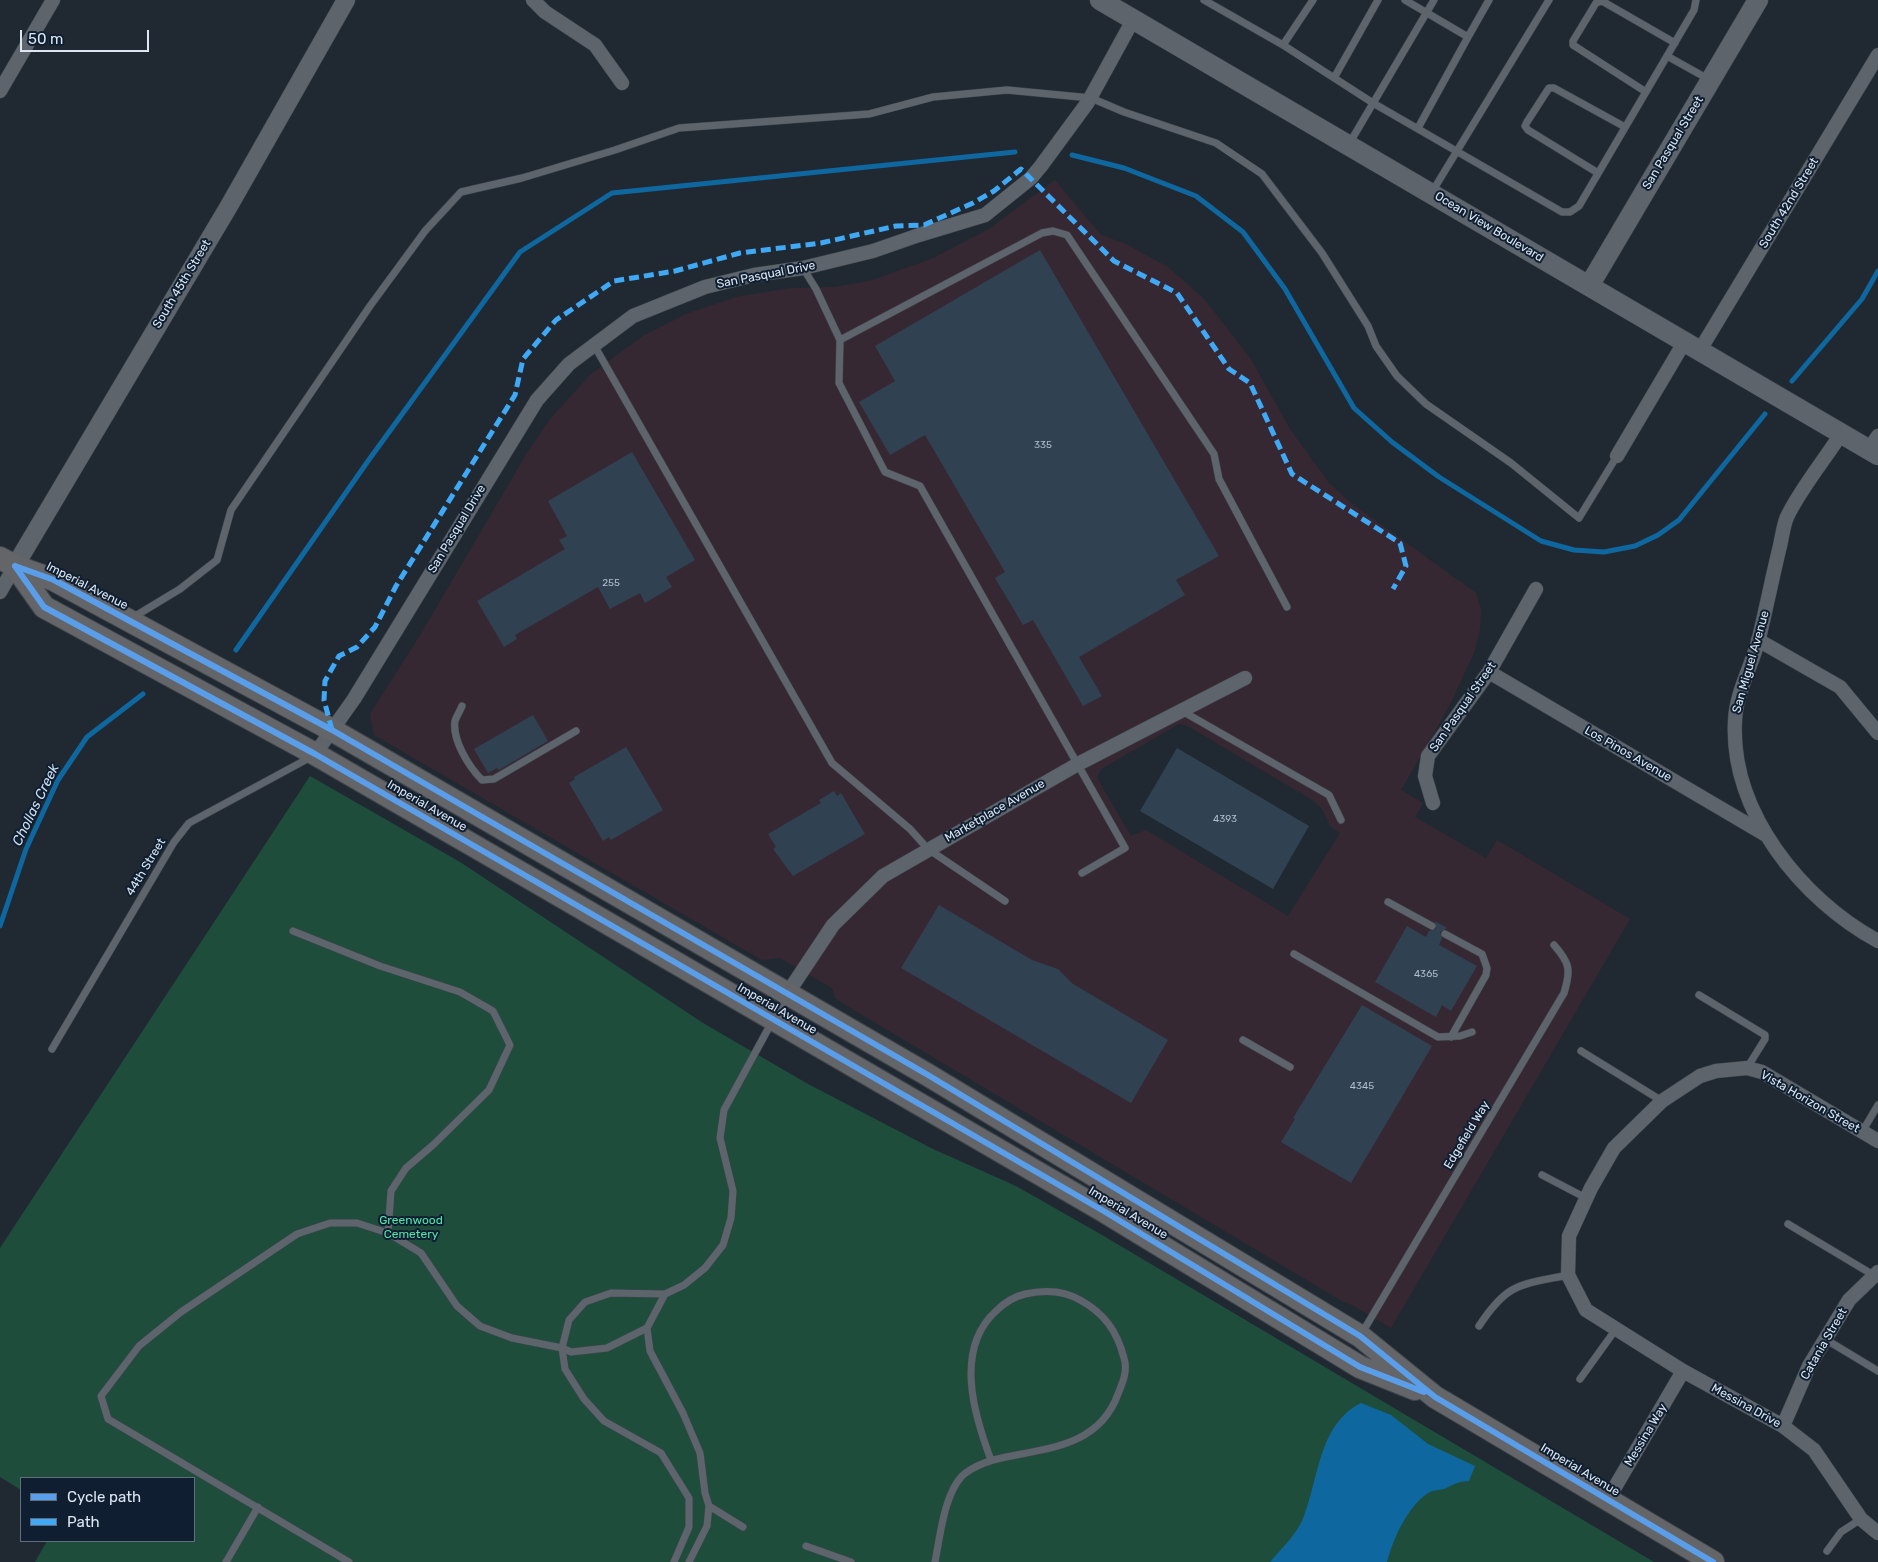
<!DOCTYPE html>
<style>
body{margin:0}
#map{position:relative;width:1878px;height:1562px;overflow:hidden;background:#202932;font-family:Rubik,sans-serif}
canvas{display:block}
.legend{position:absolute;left:20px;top:1477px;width:175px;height:65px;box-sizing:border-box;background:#0f1e30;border:1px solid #616e7e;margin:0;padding:6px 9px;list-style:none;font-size:15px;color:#dce7f3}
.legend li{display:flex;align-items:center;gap:10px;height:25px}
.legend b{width:25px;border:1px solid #616e7e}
.scale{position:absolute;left:20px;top:30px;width:129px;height:22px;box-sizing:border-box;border:2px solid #dce7f3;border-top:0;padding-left:6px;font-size:15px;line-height:18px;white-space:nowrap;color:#dce7f3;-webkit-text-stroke:4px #0f1e30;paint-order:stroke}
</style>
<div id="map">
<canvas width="1878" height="1562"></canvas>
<ul class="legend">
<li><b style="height:6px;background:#5a9eea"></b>Cycle path</li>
<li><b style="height:6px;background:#3fa9f5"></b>Path</li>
</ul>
<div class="scale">50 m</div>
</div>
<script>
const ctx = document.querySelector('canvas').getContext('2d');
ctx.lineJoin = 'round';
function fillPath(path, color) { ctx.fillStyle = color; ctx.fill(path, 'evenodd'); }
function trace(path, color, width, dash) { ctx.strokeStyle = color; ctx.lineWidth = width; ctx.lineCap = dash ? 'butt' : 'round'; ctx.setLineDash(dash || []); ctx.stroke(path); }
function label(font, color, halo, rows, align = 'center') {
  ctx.font = font + ' Rubik,sans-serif'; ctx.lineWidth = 4; ctx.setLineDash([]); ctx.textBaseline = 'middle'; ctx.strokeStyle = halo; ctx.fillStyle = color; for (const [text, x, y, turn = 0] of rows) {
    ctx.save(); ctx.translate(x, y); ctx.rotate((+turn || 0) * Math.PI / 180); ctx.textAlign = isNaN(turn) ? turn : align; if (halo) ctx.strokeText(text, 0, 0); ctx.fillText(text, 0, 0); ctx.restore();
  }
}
const commercial = new Path2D(`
 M1055,180L1101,235L1126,244L1168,267L1205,300L1250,358L1290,429L1329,483L1351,503L1476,593L1481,609L1480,629L1475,650L1451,703L1401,790L1423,803L1415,817L1486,858L1497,840L1630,919L1391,1328L1352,1305L1342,1301L844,1004L835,998L832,988L780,958L762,960L374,735L370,714L419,637L527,453L551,418L590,375L643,336L686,314L740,296L792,288L835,287L873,280L931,259L989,229ZM1179,724L1186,725L1314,801L1322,809L1331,827L1340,833L1288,916L1146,830L1131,836L1097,778L1101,769Z`);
const green = new Path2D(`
 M310,776L460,862L703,1023L808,1084L933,1149L1016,1186L1102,1235L1654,1562H35L47,1541H194V1478H21V1490L0,1477V1248Z`);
const water = new Path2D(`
 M1361,1403L1391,1415L1428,1444L1475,1466L1469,1481C1458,1481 1453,1485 1444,1489C1440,1490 1436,1490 1432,1491C1409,1502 1393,1539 1387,1562H1270C1282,1548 1298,1533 1304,1516C1319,1477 1319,1424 1361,1403Z`);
const stream = new Path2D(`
 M1072,155L1124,168L1196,196L1243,232L1285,289L1354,408L1392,442L1439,477L1541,541L1574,550L1604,552L1635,546L1658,535L1679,520L1765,414
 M1792,381L1862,299L1878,271
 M236,650L368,461L520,252L612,193L1015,152
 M0,926L26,849L58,780L87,737L143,694`);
const building = new Path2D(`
 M1040,250L1219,556L1176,580L1185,595L1079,657L1102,696L1083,706L1033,620L1023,625L995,578L1005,572L925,435L890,455L859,402L895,381L875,346Z
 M632,452L695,560L666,577L672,587L645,603L640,593L610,609L598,587L515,635L517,639L504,647L477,601L565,549L559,540L567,536L548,501Z
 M533,715L548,741L499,770L497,768L488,773L474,749Z
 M626,747L663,810L611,840L609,837L603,841L569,783L575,779L574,777Z
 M1177,748L1309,826L1273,889L1140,811Z
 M834,791L837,796L841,793L865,834L793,876L773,849L776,847L768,834L821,803L819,800Z
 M939,905L1032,960L1058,969L1073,984L1168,1040L1131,1103L901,968Z
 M1435,921L1447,928L1440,932L1442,938L1439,945L1477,966L1451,1011L1442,1005L1436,1017L1375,982L1407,926L1426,937L1429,931L1436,929Z
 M1362,1005L1432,1046L1351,1183L1281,1142L1295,1119L1293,1118Z`);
const service = new Path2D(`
 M1204,0L1283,45L1373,103L1562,212H1570L1579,206L1694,10L1696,0
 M1405,0L1468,37L1489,0
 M1283,45L1313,0
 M1667,56L1710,80
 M1334,78L1378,0
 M1646,92L1573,45V41L1596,3L1602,1L1675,43
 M1418,128L1468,37
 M1349,144L1434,0
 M1598,173L1528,130L1525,126L1527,122L1549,88H1554L1625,127
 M1432,192L1549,0
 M803,268L816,289L840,340L839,383L885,472L920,486L1125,848L1082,873
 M840,340L1042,233L1053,231L1067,235L1214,454L1219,479L1287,607
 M594,345L832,763L910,829L928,849L1005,901
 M132,618L180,589L217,560L231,510L370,306L425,231L461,192L522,178L615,150L679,128L869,114L933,97L1007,90L1091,98L1124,112L1216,143L1262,174L1322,253L1368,326L1376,346L1397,376L1426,404L1511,463L1579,518L1617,456
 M462,706C460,711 456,717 455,721C452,740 469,767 482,780L494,779L576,731
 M1182,711L1329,795L1341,820
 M1388,902L1432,926
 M293,931L380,966L460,992L493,1011L510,1045L489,1090L433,1145L406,1168L391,1191L388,1233
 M1445,934L1482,954L1487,968L1486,975L1451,1037
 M1294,954L1438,1037L1460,1036L1472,1032
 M1699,995L1765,1035V1039L1747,1068
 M1243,1040L1290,1067
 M52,1049L174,842L189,823L311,757
 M1581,1051L1662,1101
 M1862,1132L1878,1105
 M1542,1175L1586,1198
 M1788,1224L1875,1276
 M665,1294L647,1328L650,1351L683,1413L700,1453L705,1493L709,1506L707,1526L689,1562
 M1479,1326C1508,1282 1520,1285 1568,1275
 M1362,1333L1564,993C1571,970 1570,963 1554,945
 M1825,1339L1878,1371
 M1580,1379L1616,1329
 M709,1506L743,1527
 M806,1546L851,1562
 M1827,1551L1841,1532L1861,1519
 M226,1562L258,1507
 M349,1562L108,1419L101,1396L139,1346L181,1312L297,1234L330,1223H357L388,1233L421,1253L457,1306L480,1326L512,1338L562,1348L571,1352L607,1348L647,1328
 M674,1562L689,1527V1498L661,1453L604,1421L584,1399L565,1369L562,1348L569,1320L585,1302L611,1293L665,1294L684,1285L705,1268L723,1245L731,1218L733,1191L720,1138L724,1110L786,996
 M935,1562C940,1537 944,1495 962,1476C974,1465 991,1460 1006,1457C1052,1448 1100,1444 1118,1394C1123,1382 1128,1370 1124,1358C1117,1331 1104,1313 1080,1300C1063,1290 1043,1290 1025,1294C1013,1297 1004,1303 996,1311C954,1349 974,1415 991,1460`);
const minor = new Path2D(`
 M533,0L545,12L595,45L622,83
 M0,91L53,0
 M1700,350L1878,55
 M1841,434C1825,459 1799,491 1787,517C1783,526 1782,539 1779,550C1772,579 1766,609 1759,638C1752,666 1736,692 1735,721C1730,812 1802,900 1878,941
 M1869,449L1878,436
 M1617,456L1685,341
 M0,592L15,566
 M1758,640L1840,687L1878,733
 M1489,672L1766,835
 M315,754L354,699L537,400L569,364L633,316L705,287L754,275L803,268L873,251L919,235L985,215L1031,178L1041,166L1088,102L1133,20
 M1433,803L1425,776L1428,756L1489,672L1536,589
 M787,994L833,925L883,876L1078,764L1245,678
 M1878,1141L1762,1072L1747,1068L1716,1071L1700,1076L1662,1101L1614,1148L1591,1188L1569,1236L1568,1275L1586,1310L1683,1371L1783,1426L1814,1450L1861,1519L1878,1533
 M1783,1426L1809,1366L1849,1300L1878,1272
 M1608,1499L1683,1371`);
const tertiary = new Path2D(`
 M15,566L229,206L346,0`);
const secondary = new Path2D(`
 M1100,0L1878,455
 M1589,286L1758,0`);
const primary = new Path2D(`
 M0,558L15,566L54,580L332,730L928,1075L1360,1336L1435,1397L1713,1562
 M15,566L44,607L315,754L540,884L1102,1210L1360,1367L1415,1389`);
const quiet = new Path2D(`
 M332,730L324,700L325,681L339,656L357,647L375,627L396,586L515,395L523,359L556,320L614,281L675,271L740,253L821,243L896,226L924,225L973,203L994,191L1021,169L1114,261L1177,293L1229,369L1250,383L1292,474L1400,543L1406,566L1393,589`);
const cycleway = new Path2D(`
 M15,566L54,580L332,730L928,1075L1360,1336L1435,1397L1713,1562
 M15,566L44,607L315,754L540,884L1102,1210L1360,1367L1424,1392`);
const numberNames = [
 ["335",1043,445],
 ["255",611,583],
 ["4393",1225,819],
 ["4365",1426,974],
 ["4345",1362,1086]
];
const streetNames = [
 ["San Pasqual Street",1673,143,-59],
 ["South 42nd Street",1789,203,-59],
 ["Ocean View Boulevard",1489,227,31],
 ["San Pasqual Drive",766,275,-11],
 ["South 45th Street",182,284,-59],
 ["San Pasqual Drive",457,529,-59],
 ["Imperial Avenue",87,586,27],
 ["San Miguel Avenue",1751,662,-74],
 ["San Pasqual Street",1463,707,-55],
 ["Los Pinos Avenue",1628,754,30],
 ["Imperial Avenue",427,806,30],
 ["Marketplace Avenue",995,811,-30],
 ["44th Street",146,867,-59],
 ["Imperial Avenue",777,1009,30],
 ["Vista Horizon Street",1810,1102,30],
 ["Edgefield Way",1467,1135,-59],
 ["Imperial Avenue",1128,1213,31],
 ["Catania Street",1824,1344,-60],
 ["Messina Drive",1746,1406,29],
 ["Messina Way",1646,1435,-59],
 ["Imperial Avenue",1580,1470,31]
];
const parkNames = [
 ["Greenwood",411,1221],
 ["Cemetery",411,1235]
];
const waterNames = [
 ["Chollas Creek",36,805,-64]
];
fillPath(commercial, '#362832');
fillPath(green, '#1f4d3c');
fillPath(water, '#0f679f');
trace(stream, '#0f679f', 5);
fillPath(building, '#304152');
trace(service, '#3e454d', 8);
trace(minor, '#3e454d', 15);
trace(tertiary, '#3e454d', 19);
trace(secondary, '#3e454d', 21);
trace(primary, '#3e454d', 24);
trace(service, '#5d646c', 7);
trace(minor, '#5d646c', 14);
trace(tertiary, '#5d646c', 18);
trace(secondary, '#5d646c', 20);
trace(primary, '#646568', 22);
trace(quiet, '#3fa9f5', 5, [10, 5]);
trace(cycleway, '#5a9eea', 6);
label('10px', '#b1becb', null, numberNames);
label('12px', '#dce7f3', '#0f1e30', streetNames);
label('12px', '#50e7ab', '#0f1e30', parkNames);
label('italic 14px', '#ccdff0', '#0f1e30', waterNames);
</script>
